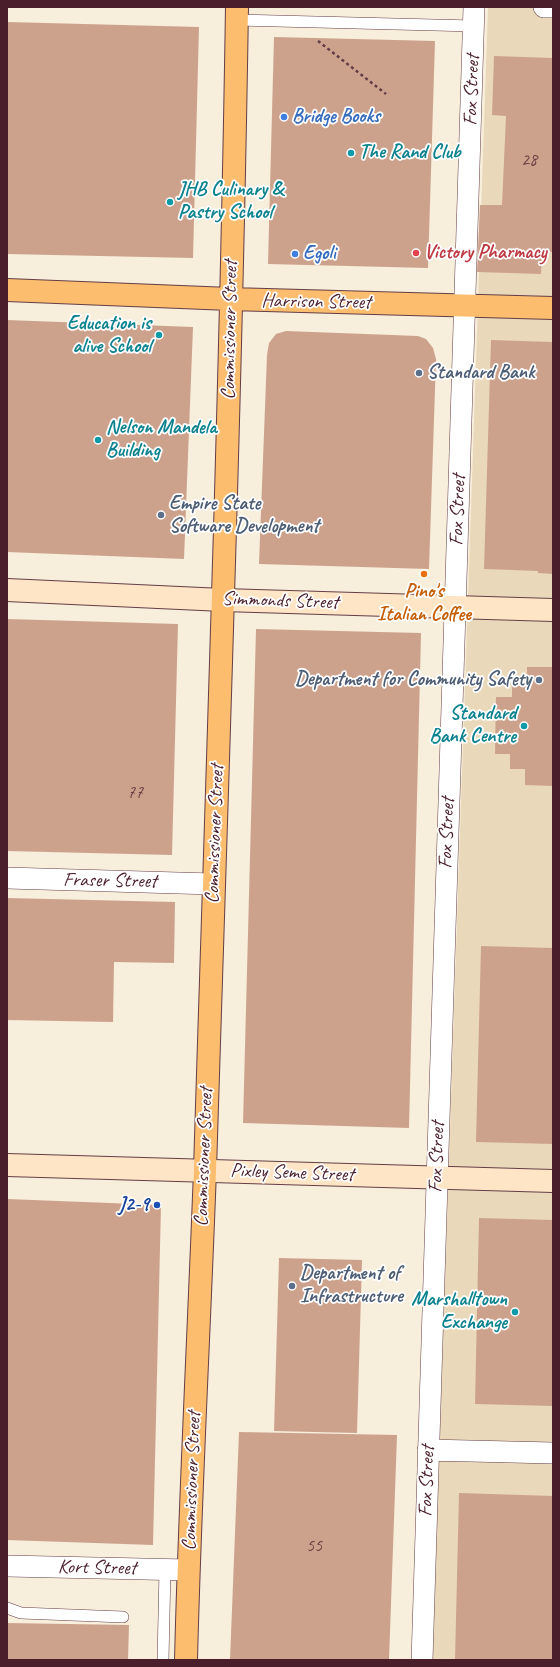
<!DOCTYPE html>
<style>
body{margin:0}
#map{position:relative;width:560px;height:1667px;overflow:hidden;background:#f7eedc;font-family:Caveat,sans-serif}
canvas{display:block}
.frame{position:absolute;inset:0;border:8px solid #4a1f2b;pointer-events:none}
</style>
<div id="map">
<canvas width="560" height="1667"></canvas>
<div class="frame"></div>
</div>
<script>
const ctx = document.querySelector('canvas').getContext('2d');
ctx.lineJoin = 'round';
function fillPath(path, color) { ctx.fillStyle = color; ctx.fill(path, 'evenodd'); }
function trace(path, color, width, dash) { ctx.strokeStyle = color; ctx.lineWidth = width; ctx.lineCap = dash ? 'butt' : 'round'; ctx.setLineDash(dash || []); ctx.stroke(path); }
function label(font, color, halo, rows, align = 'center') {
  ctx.font = font + ' Caveat,sans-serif'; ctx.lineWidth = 3.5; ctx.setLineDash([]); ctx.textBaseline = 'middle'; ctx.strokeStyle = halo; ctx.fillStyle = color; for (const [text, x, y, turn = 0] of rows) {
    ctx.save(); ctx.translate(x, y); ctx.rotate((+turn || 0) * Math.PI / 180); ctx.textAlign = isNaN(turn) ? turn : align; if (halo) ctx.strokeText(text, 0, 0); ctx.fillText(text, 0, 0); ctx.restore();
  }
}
const built = new Path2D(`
 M488,7H553V1660H432Z`);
const building = new Path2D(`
 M7,22L199,27L193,258L7,254Z
 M274,37L435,41L428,268L268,264Z
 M494,56L553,58V252H542L541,274L477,272L480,205H502L506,116L492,115Z
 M7,320L193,327L184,559L7,552Z
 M286,331L418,336L426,339L433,348L436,359L429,569L259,564L267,355L269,343L276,334Z
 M491,340L553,342V574L538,573V571L484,569Z
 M7,619L178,624L172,855L7,851Z
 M256,629L421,633L409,1128L243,1123Z
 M527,667H553V786L525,785V769H510V754H495L496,697H512V682L527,683Z
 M7,898L175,902L174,963L114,962L113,1022L7,1020Z
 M481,946L553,948V1144L476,1142Z
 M7,1199L161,1205L153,1545L7,1540Z
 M479,1218L553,1220V1406L475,1404Z
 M279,1258L362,1260L357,1433L274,1431Z
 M239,1432L397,1435L389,1660H230Z
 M459,1493L553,1496V1660H455Z
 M7,1623L129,1625L128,1660H7Z`);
const path = new Path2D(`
 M318,41L386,94`);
const service = new Path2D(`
 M237,20L474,26
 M7,1608L21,1613L123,1617
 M163,1660L165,1569`);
const minor = new Path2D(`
 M544,7H553
 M7,878L213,884
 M428,1450L553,1453
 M7,1566L188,1570
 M422,1660L474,7`);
const secondary = new Path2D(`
 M7,590L223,600L553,610
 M7,1165L553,1181`);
const primary = new Path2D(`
 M7,290L230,299L553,308
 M186,1660C190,1497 199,1333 205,1170C217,782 231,395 237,7`);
const markers = [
 [284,117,4,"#3f7fe0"],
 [351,153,4,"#0f9aa8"],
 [170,202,4,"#0f9aa8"],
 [416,253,4,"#e0444e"],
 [295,254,4,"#3f7fe0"],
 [159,335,4,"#0f9aa8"],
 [419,373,4,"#5c6f8a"],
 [98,440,4,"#0f9aa8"],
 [161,515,4,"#5c6f8a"],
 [424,574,4,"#e8710a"],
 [539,680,4,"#5c6f8a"],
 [524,726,4,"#0f9aa8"],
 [157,1205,4,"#1a4fb4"],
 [292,1286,4,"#5c6f8a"],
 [515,1312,4,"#0f9aa8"]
];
const numberNames = [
 ["28",529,160],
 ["77",135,793],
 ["55",314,1546]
];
const streetNames = [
 ["Fox Street",472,90,-88],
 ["Harrison Street",316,302,1],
 ["Commissioner Street",230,330,-89],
 ["Fox Street",458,510,-88],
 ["Simmonds Street",280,601,2],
 ["Fox Street",447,833,-88],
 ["Commissioner Street",215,834,-88],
 ["Fraser Street",110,881,1],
 ["Commissioner Street",204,1157,-88],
 ["Fox Street",437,1157,-88],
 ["Pixley Seme Street",292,1173,2],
 ["Commissioner Street",192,1481,-88],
 ["Fox Street",427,1481,-88],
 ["Kort Street",97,1568,1]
];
const shopNames = [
 ["Bridge Books",292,117],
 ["Egoli",303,254]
];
const cultureNames = [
 ["The Rand Club",359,153],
 ["JHB Culinary &",178,190],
 ["Pastry School",178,213],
 ["Education is",151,324,"right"],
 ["alive School",151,347,"right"],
 ["Nelson Mandela",106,428],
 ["Building",106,451],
 ["Standard",516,714,"right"],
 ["Bank Centre",516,737,"right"],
 ["Marshalltown",507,1300,"right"],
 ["Exchange",507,1323,"right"]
];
const healthNames = [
 ["Victory Pharmacy",424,253]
];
const serviceNames = [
 ["Standard Bank",427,373],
 ["Empire State",169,504],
 ["Software Development",169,527],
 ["Department for Community Safety",531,680,"right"],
 ["Department of",300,1274],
 ["Infrastructure",300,1297]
];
const foodNames = [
 ["Pino's",424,592],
 ["Italian Coffee",424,615]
];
const transitNames = [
 ["J2-9",149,1205]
];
fillPath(built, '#e9d9ba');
fillPath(building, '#cda28c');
trace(service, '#643e46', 12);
trace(minor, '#643e46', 22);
trace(secondary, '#643e46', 24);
trace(primary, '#643e46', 24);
trace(path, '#643e46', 2.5, [3, 3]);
trace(service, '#fff', 11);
trace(minor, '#fff', 21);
trace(secondary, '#fee5c5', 22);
trace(primary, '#fcbd6f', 22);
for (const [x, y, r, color] of markers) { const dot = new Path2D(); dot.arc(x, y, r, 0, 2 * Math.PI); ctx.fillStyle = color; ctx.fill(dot); trace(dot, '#fff', 1.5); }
label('18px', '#6b4043', null, numberNames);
label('20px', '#4a1f2b', '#fff', streetNames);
label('bold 20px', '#366cbe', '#fff', shopNames, 'left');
label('bold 20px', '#0d838f', '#fff', cultureNames, 'left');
label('bold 20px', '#be3a42', '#fff', healthNames, 'left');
label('bold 20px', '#4e5e75', '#fff', serviceNames, 'left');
label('bold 20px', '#c56008', '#fff', foodNames);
label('bold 20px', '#164399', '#fff', transitNames, 'right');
</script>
